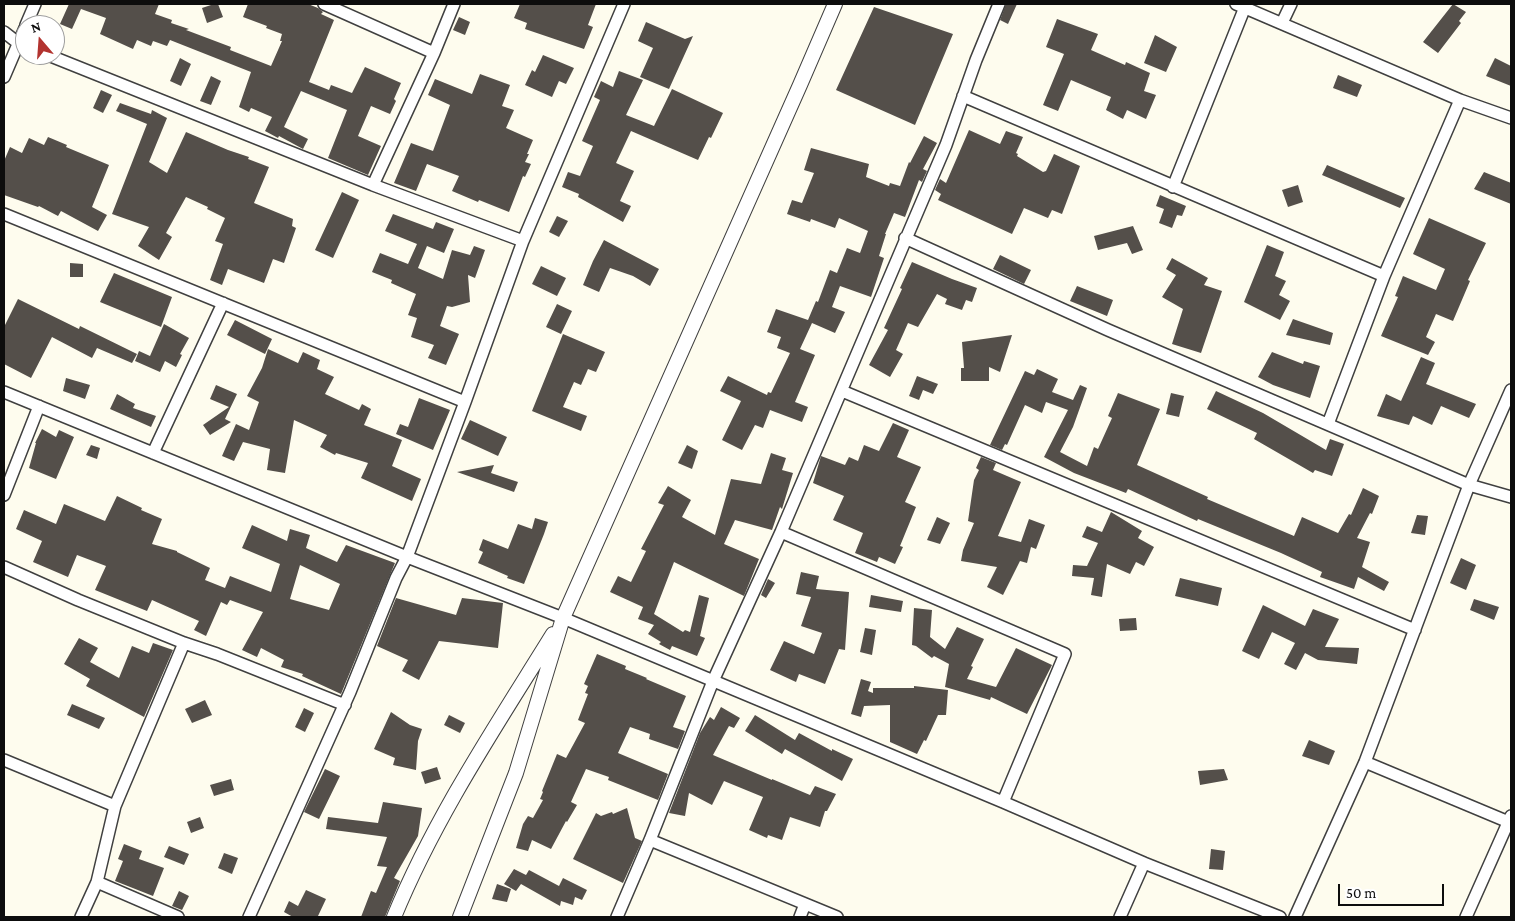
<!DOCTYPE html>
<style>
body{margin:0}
#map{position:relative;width:1515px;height:921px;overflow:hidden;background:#fefcee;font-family:"Crimson Pro",serif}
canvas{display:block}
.frame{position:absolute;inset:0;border:5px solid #0d0d0d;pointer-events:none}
.north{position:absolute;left:15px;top:15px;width:50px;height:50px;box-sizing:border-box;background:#fff;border:1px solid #9e9e9e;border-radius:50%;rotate:342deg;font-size:14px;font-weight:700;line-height:20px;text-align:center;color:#0d0d0d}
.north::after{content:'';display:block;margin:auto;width:18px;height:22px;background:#b2332f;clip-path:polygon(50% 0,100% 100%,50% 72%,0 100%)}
.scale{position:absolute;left:1338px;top:884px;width:106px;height:22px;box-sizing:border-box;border:2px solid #0d0d0d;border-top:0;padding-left:6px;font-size:15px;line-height:18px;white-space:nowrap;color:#0d0d0d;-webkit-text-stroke:4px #fff;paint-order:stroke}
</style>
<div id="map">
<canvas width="1515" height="921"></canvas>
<div class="frame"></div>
<div class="north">N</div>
<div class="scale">50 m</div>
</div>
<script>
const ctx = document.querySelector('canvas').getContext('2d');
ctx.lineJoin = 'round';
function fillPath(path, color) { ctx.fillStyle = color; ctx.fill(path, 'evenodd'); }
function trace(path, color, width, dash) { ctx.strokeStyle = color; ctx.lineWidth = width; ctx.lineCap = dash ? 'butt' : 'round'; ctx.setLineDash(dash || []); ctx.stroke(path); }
const building = new Path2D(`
 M69,4H159L155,14L172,20L171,23L189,29L186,30L231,47L230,50L271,66L282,41H280L282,34L266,28L267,26L243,17L248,4H308L318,8L323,12L321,14L334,20L309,82L329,90L331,85L352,93L365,67L401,83L394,99L396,101L390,114L371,106L358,136L381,146L368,175L328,158L347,110L301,91L284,127L308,139L303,149L279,136L278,138L265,131L272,117L251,108L249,112L239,107L251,72L170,40L167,46L153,41L151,46L137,40L133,49L100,34L106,18L81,9L72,29L60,24Z
 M214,4H218L223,17L207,23L202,8Z
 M520,4H596L588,25L593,27L584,49L525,29L527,23L514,18Z
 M1006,4H1017L1008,24L1000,20Z
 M1453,4L1466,12L1459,21L1461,23L1438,53L1423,42Z
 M874,7L953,34L915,125L836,90Z
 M459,17L470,22L465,35L453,30Z
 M1057,19L1098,34L1091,50L1125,65L1126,62L1150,73L1144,91L1156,95L1146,119L1127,110L1123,119L1106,110L1111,97L1071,80L1058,111L1043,105L1064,54L1046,47Z
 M646,22L685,39L693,36L669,89L640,77L653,48L638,41Z
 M1155,35L1177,47L1166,72L1144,63Z
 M543,55L574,68L566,84L559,81L552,97L525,85L532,70L535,72Z
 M180,58L191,64L181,86L170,81Z
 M1495,58L1511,66V86L1486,76Z
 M619,71L643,80L626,115L654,126L672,89L723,113L711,138L709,137L698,160L631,131L616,163L634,171L620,201L631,206L623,222L578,197L579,194L562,187L568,172L580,176L593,146L582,141L600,100L594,97L601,81L613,87Z
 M480,74L510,85L502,106L514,110L506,128L533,140L527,154H529L525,162L531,164L525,177L523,176L509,212L479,200L478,202L452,191L459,176L427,164L416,191L394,183L411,143L433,151L450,105L428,95L435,79L472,94Z
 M1338,75L1362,85L1357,97L1333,88Z
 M211,76L221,81L211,105L200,101Z
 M101,90L112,95L103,113L93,108Z
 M120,103L151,114L152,110L167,118L149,162L167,173L186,132L228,150L249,157L248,159L269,167L254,203L293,219L292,226L296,228L284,263L273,259L264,283L228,269L222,285L210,280L223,244L215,241L225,218L207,209L208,207L186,197L166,233L172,237L159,260L138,246L149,227L112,214L147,124L116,111Z
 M969,130L1000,144L1006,131L1023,137L1016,153L1018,154L1017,156L1043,172L1046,171L1054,154L1080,166L1062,214L1052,210L1048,218L1024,208L1012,234L938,200L941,194L935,190L940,179L946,183Z
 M924,136L937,143L923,169L927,171L922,182L919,180L905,217L894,213L885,234H886L879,256L884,258L871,297L840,286L832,307L845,312L835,333L812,323L800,349L815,355L795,402L808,407L802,422L770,410L763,428L755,425L742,450L722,440L741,401L720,391L728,376L767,395L768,392L771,393L790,353L777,348L781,337L767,332L776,309L808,320L816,301L818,302L830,270L837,273L847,248L860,253L868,231L839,218L835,228L811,219L810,222L787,214L792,200L802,203L814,173L804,170L811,148L869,164L866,177L889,186L890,183L900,186L909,162L910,163Z
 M48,137L67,145L66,147L109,165L92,207L107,215L98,231L61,211L58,216L39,206L38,207L4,195V161L10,147L22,153L29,138L44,145Z
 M1327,165L1405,198L1400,208L1322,175Z
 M1484,172L1511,183V204L1474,189Z
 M1298,185L1303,202L1288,207L1282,190Z
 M342,192L359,200L333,258L315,250Z
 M1160,195L1186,206L1182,216L1177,215L1172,228L1159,223L1164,209L1156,206Z
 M393,214L433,229L436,222L454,229L444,253L427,246L418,268L443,279L452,250L470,255L474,246L485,250L475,278L468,275L470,302L452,307L447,306L440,326L459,334L446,365L428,358L434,345L411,337L417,318L408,315L416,294L391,283L392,280L372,272L380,253L408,264L417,244L385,231Z
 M557,216L568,221L559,237L549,232Z
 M1429,218L1486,243L1468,280L1470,281L1453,321L1436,314L1426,337L1435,342L1428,355L1381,336L1398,297L1395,296L1403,276L1436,290L1445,269L1413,254Z
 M1133,226L1143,250L1132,254L1127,243L1098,250L1094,236Z
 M604,240L659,269L650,286L633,276L610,268L599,292L583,285L593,261Z
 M1267,245L1284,252L1275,276L1286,281L1279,295L1290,301L1280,320L1244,302Z
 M1000,255L1031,270L1024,284L993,269Z
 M1172,258L1208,278L1204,285L1222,291L1201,353L1172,344L1183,309L1162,297L1176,275L1166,269Z
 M912,262L952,279L977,288L972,302L966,300L962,310L945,304L947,299L937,294L918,327L908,323L896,350L903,354L890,377L869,365L888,330L884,328L902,289L900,288Z
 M70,263L83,264V277H70Z
 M541,266L566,278L557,296L532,284Z
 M114,273L172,297L161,327L100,302Z
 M1077,286L1113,300L1107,316L1070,301Z
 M18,299L79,329L80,326L137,354L132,363L97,348L92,358L52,337L31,378L4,364V327Z
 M557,304L572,311L561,334L546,327Z
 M1293,319L1333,333L1330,345L1286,335Z
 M235,320L272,339L265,354L227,335Z
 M164,324L189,338L180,354L182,355L176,367L165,361L160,372L135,361L139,351L150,356Z
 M563,334L605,352L596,372L588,369L581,385L574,382L563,407L587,416L581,431L532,411Z
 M1012,335L1000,372L989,367V381H961V368H964L962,342Z
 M268,349L298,363L303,352L320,360L317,369L334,377L325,394L359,410L362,404L371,409L364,425L402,440L392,466L421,479L412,501L361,478L368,463L336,453L335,455L320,447L327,435L294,420L285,473L267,470L270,449L243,442L234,461L222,456L236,424L249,430L259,402L247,396L262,368Z
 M1272,352L1303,364L1304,361L1320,366L1310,398L1273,385L1258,377Z
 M1421,357L1435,363L1426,384L1476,404L1469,418L1441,406L1432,425L1413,416L1409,425L1377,416L1386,394L1401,401Z
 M1037,369L1058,379L1052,392L1073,400L1080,385L1087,388L1073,427L1060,452L1087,466L1094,447L1098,449L1112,418L1108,416L1118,393L1160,409L1137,465L1208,497L1207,499L1294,536L1302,517L1338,533L1349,514L1351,515L1363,488L1379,496L1372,514L1370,513L1357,538L1370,542L1362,567L1389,582L1384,591L1358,577L1354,589L1340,584L1320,577L1322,572L1281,553L1198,519L1197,521L1128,489L1126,493L1074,473L1044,457L1068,410L1046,402L1042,413L1025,405L1007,445L1005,444L1002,450L990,445L1025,371L1034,375Z
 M917,376L938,384L933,394L923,390L919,400L909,396Z
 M66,378L90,385L85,399L63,391Z
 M216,385L237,394L225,419L231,422L210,435L203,425L229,407L210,399Z
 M1216,391L1263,413L1326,450L1330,439L1344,444L1332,476L1315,470L1313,473L1254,439L1257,433L1207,409Z
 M1171,393L1184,396L1179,417L1166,414Z
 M117,394L135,404L133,408L156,416L151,427L110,409Z
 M419,398L450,410L433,450L396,434L400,424L408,427Z
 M470,420L507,437L498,456L461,439Z
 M893,423L909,430L897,457L921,467L905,502L916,507L900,546L903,547L895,564L879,557L877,562L855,553L863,533L833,520L844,496L813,483L821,456L845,465L849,457L858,461L864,445L879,451Z
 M42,429L56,437L59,430L74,437L56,479L29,468L36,443H35Z
 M91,445L100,448L97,459L86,455Z
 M687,445L698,451L692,469L678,463Z
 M771,453L786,458L782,470L793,473L782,509L780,507L772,530L735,520L724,544L759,559L744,596L674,562L654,614L683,632L685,630L690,632L699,595L709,598L700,636L705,638L697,656L672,646L670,650L659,644L661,642L648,634L654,625L638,619L643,607L610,592L618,576L631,582L646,551L641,549L664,505L658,503L668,486L691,500L682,517L715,535L731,479L761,484Z
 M981,457L996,463L993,470L1021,482L998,536L1021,542L1029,519L1045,525L1036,549L1031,547L1027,563L1020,561L1003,595L987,587L997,567L961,561L963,550L974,523L968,521L974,480L979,470L976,468Z
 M494,465L491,473L518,482L514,492L457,472Z
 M117,496L142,508L141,510L162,519L152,544L177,551V552L210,568L205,580L225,588L230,576L271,592L280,564L242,548L252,525L287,541L290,529L310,535L306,548L337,562L346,545L395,563L341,694L302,676L303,674L281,667L284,660L261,648L257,657L242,650L263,612L230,600L227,605L221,602L206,636L194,630L199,621L152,600L147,611L95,590L106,566L77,555L68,577L33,562L42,541L16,529L24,510L56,524L64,504L105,521ZM300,565L340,584L329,610L290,599Z
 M1111,512L1142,531L1138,538L1154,547L1144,566L1136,562L1130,574L1107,564L1102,597L1091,595L1094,578L1072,576L1073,565L1087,566L1098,543L1082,537L1087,526L1102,532Z
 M1417,515L1428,516L1425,535L1411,533Z
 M937,517L950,523L940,544L927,540Z
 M535,518L548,522L544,534L524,584L507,578L508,576L478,563L483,552L479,550L483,539L508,549L518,524L532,529Z
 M1461,558L1476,565L1466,590L1450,583Z
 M801,572L819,576L816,589L849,592L845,650L839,649L825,684L799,674L796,682L770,670L784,641L814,654L822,633L801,626L811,597L796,594Z
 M1180,578L1222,588L1218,606L1175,596Z
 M768,579L775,583L766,598L761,595Z
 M871,595L903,601L901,612L869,607Z
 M396,598L456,615L462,598L503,603L498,648L439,641L419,680L402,671L408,660L377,646Z
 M1474,599L1499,607L1494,620L1470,610Z
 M1263,605L1305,626L1313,609L1339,619L1325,647L1359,648L1357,664L1318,660L1305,653L1296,670L1284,664L1295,643L1272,632L1259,659L1242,651Z
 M914,608L932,610L930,637L945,649L957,627L984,639L971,666L973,667L967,679L996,687L1016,648L1052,665L1027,714L991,697L990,700L945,687L949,664L934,656L932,658L916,646L912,645Z
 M1136,618L1137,630L1120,631L1119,619Z
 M865,628L876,630L872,655L860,652Z
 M79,638L98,648L90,662L119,678L132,646L149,653L153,643L173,650L144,717L86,686L90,679L64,664Z
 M597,654L626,666L625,669L647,678L646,679L686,696L673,727L685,731L678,749L649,739L650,734L630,727L618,753L668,774L658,800L608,780L609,777L586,769L571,802L577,805L567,822L566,821L551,849L532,840L528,851L516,848L523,824L528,816L533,818L543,800L540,799L543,792L542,791L557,754L566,758L585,723L578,720L588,694L585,693L588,686L584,684Z
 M861,679L871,682L868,691L873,693V688H914V686L948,690L946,715H938L926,741L924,740L917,754L890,742V705L864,706L861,717L851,714Z
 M205,700L212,715L192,723L185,709Z
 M72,704L105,718L99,729L67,715Z
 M721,707L740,718L734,728L729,726L713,755L772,780V779L810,795L815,786L836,794L827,811H825L820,827L790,817L782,840L768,835L767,838L749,830L763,797L724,781L712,805L689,793L685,816L669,813L700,733L710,717L714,720Z
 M304,708L314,713L305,732L295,727Z
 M391,712L410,725L422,729L418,741L416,770L393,765L395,758L374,749Z
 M449,715L465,723L460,733L444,725Z
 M755,715L795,740L799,733L832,751V749L853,759L842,781L785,749L782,754L745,731Z
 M1309,740L1335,751L1329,765L1302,756Z
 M437,767L441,779L425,784L421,772Z
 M325,769L340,776L319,819L304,812Z
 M1224,769L1228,780L1200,785L1198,771Z
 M231,779L234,790L214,796L210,785Z
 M383,802L422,808L418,836L394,878L400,881L385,917H361L371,891L376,893L387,867L377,866L387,837L326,829L328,817L378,823Z
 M627,808L635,838L642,841L623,883L573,859L596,813L601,816L612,812L613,814Z
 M200,817L204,828L191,833L187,822Z
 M124,844L142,851L139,859L164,868L153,896L115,881L123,861L118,859Z
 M169,846L189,854L184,865L164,857Z
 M1211,849L1225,851L1223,870L1209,869Z
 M224,853L238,858L232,874L218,868Z
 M514,869L526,875L529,870L559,886L563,878L587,890L582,900L575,897L573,905L561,901L560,906L521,884L516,891L504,884Z
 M497,884L511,889L507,902L492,899Z
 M306,890L326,899L318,916L321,917H293L284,912L289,901L298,906Z
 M179,891L189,896L182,910L172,906Z`);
const minor = new Path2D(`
 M324,4L434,53
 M1236,4L1460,100L1511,118
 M1282,23L1291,4
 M26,25L35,4
 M4,32L18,43L25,46
 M48,55L373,185L523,241
 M4,77L25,28
 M963,96L1384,276
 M373,185L434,53L454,4
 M1173,187L1245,7
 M4,214L465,402
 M905,238L1108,330L1469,485L1511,497
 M842,391L1415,630
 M4,392L407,557L563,618L1003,802L1144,863L1280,917
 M1328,424L1384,276L1460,100
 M153,453L223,303
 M4,495L39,406
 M781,532L1065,654L1003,802
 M4,567L78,600L184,643L217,654L345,705
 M4,760L115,806
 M1365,762L1511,823
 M650,840L837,917
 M97,882L178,917
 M81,917L97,882L115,806L184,643
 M249,917L350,692L396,578L407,557L465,402L523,241L624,4
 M617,917L650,840L713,681L781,532L946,145L976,60L999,4
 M800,917L805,904
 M1120,917L1144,863
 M1295,917L1365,762L1469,485L1511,390
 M1466,917L1511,816`);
const tertiary = new Path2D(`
 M394,917C435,817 496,726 553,634
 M460,917L516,773L563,618L800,85L835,4`);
fillPath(building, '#544f4a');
trace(minor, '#404040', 14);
trace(tertiary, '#404040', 16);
trace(minor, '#fff', 11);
trace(tertiary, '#fff', 14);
</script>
